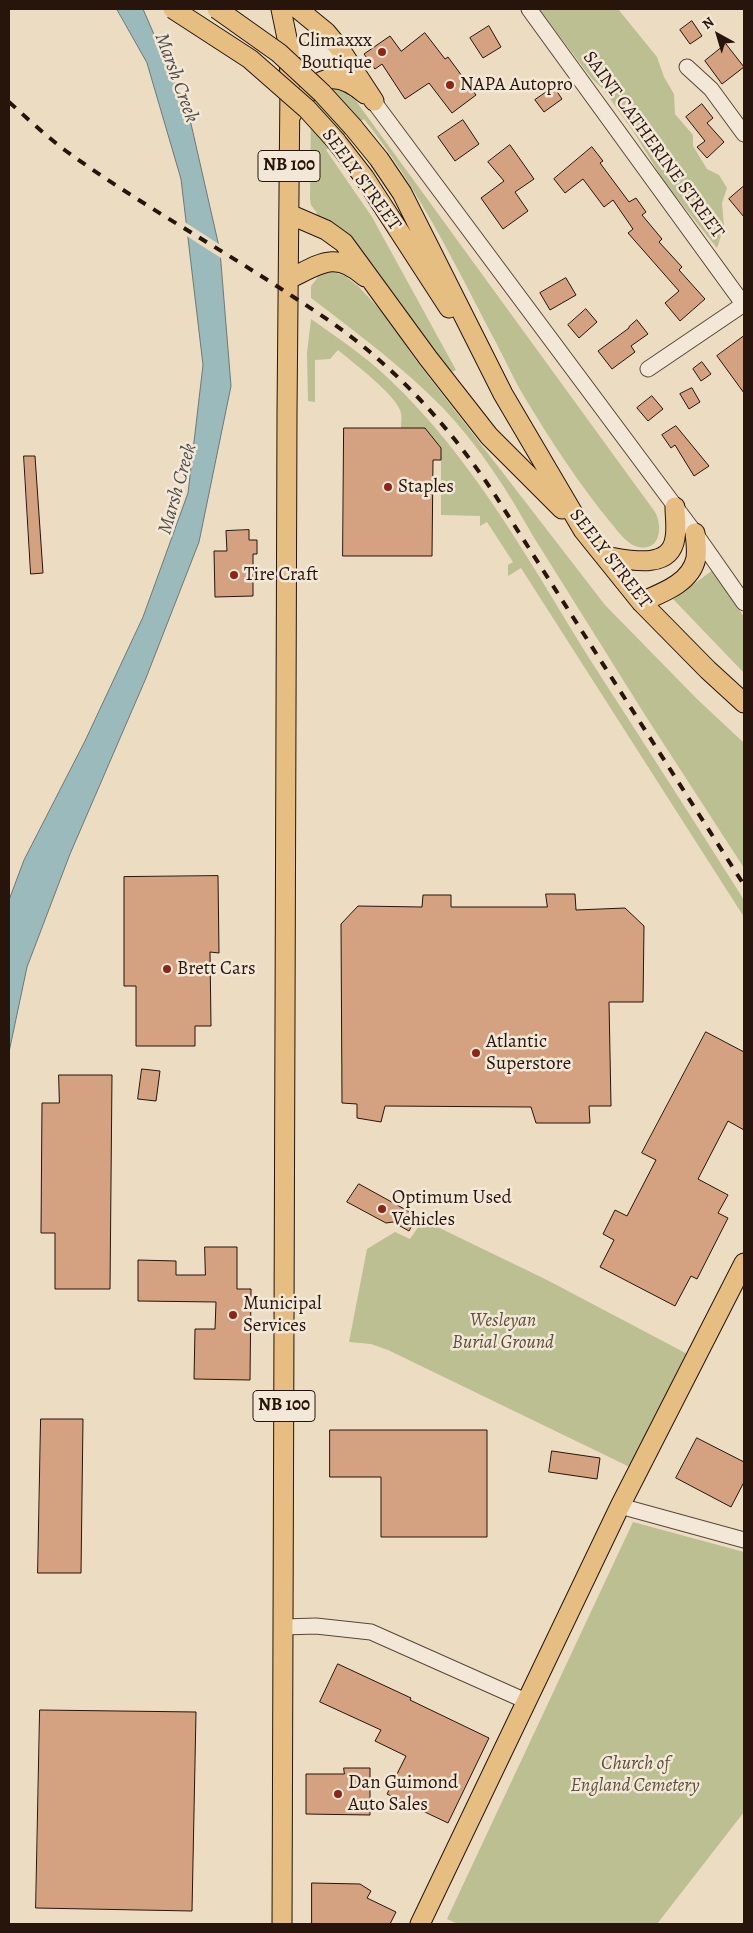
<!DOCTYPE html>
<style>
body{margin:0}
#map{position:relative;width:753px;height:1933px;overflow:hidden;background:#ecdcc2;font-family:Alegreya,serif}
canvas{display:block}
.frame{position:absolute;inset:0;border:10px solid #27140b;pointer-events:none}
.north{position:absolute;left:693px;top:10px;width:50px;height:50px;-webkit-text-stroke:4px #f3e8d7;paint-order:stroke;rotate:321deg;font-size:14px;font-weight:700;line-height:20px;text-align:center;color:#27140b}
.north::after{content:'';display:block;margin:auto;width:18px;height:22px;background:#27140b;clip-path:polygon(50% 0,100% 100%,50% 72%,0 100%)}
</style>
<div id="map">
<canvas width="753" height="1933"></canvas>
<div class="frame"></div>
<div class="north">N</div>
</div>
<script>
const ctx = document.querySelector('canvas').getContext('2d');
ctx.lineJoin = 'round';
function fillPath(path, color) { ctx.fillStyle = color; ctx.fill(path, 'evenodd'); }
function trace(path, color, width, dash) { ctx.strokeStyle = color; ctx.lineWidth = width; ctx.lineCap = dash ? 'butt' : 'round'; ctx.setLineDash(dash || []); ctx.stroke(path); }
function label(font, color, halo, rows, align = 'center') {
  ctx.font = font + ' Alegreya,serif'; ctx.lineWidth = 5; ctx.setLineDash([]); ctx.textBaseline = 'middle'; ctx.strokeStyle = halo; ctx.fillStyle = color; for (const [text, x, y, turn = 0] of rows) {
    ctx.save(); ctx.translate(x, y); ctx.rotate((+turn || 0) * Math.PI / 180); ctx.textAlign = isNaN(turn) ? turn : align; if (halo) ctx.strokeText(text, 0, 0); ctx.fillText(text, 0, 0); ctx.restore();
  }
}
const green = new Path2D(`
 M539,9H618L657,57L664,77L674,94L675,114L693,135V146L707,169L719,175L727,188L722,203L724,226L717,248L665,183L633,131L603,89L592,79Z
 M330,87L339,88L356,101L655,512C664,529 659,554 635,546C625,542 618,531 611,523C579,484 551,441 525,398C513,378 504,357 493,337C454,262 417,186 364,119L326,150L372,217L456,370L449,373L315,217L317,213L311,205L310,199L311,107L312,101Z
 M331,271L345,276L359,287L386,316L415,359L605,605L697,699L744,743V868L645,715L533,536C508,491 479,446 443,408C403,367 357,333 311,298V286L318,277L316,274Z
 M311,319C338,338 365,356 389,379C473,458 529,561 589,658C641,739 693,819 744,900V917L521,568L508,576V565L513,562L487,522L480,526V516L441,515V449L425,429L401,428C401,423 402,417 401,413C398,396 352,362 338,350L330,359L315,360V402L308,401L307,353Z
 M713,570L744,617V673L673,599Z
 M423,1220L547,1280L695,1358L638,1471L388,1350L371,1344L349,1342L367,1249L395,1232L410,1239Z
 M633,1522L744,1552V1812L657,1924H458L447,1919Z`);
const water = new Path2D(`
 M117,9H143L189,115L220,251L231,386L199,542L146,678L70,854L27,967L9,1052V900L24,860L85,741L143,617L188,493L203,365L181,179L147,63Z`);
const pier = new Path2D(`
 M183,221L222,246L224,260L185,235Z`);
const building = new Path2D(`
 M692,21L702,36L690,44L680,30Z
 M489,26L501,47L483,58L470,38Z
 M425,33L445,59L448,57L476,95L452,113L429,83L405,99L382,64L375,69L364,54L390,36L401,51Z
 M726,44L744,67L722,84L705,61Z
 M554,87L562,99L544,112L535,100Z
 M702,104L713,118L707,123L724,142L707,158L697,147L705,141L686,117Z
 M463,120L479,144L455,161L438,137Z
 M510,145L534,179L515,192L528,211L503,229L481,198L504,181L488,162Z
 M592,147L603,161L600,163L629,202L636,198L646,212L642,215L662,239L659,242L682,267L679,270L705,299L680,321L665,303L679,291L628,233L633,229L613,200L604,207L583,179L565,193L554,179Z
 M744,186V217L729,199Z
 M566,278L576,295L550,310L540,293Z
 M586,309L597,322L579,338L568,325Z
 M637,320L648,334L631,346L635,352L612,369L598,351L629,328V327Z
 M744,336V393L717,356Z
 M702,362L711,374L701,381L693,369Z
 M692,388L700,402L689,409L680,394Z
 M652,396L663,409L648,421L637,408Z
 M676,426L709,466L694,476L675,445L671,448L662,435Z
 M344,428H425L441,448V460H433L432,556H343Z
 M24,456H35L43,573L31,574Z
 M249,530V540H257V554H253V596L215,597L214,551H227L226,531Z
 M218,876L219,953L210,952L211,1026H195V1046H136V986H124V877Z
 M546,894H575L576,910L625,908L644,926L643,1002H609L611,1106H589L590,1123H536L531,1107L385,1106L381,1122L357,1118V1104L342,1103L341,924L358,906L422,907L423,895H451V907H547Z
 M706,1032L744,1052V1130L728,1121L698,1179L728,1195L718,1213L728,1218L697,1279L691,1276L675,1306L600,1267L614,1240L603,1234L615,1210L627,1216L656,1160L642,1153Z
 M142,1069L160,1071L156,1101L138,1099Z
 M59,1075H112L110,1289H55V1233H41L42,1103H59Z
 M359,1184L417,1216L409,1231L393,1222L386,1223L347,1202Z
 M205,1247H237V1289H251L250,1380L194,1379L195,1329H215L216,1302L138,1301V1260L176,1261V1275H205Z
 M41,1419H83L81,1573H38Z
 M330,1430H487V1537H381V1477H330Z
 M697,1438L744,1462V1482L731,1507L676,1478Z
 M552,1451L600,1458L597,1479L549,1472Z
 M338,1664L411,1698L410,1700L489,1738L448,1823L387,1794L406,1756L375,1741L381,1730L320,1702Z
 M40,1710L196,1712L192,1911L36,1908Z
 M344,1768H370V1815L306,1814V1774H344Z
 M312,1883L360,1884L371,1891L367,1898L396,1912L390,1924H312Z`);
const minor = new Path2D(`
 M529,9L744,305
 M289,48C311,52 336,53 351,72
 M687,67L711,89L744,134
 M368,94L695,533L744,603
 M648,369L744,304
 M620,1506L744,1540
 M283,1627L316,1626L371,1632L526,1701`);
const major = new Path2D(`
 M281,9L289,48L290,83L287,413L282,1924
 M298,9L326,32L340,49L374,101
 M291,115C313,83 329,63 365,94
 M353,127L379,159L402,193L503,394L583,530L641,602L708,670L744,703
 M336,141L364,177L449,308
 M289,214L326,230L344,243L428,358L489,436L562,509
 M289,279C320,264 335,250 365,277
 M604,556C625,559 670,572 675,538C677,528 675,517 675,507
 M641,602C662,593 691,583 696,558C697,550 696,541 695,533
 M420,1924L620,1506L744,1263`);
const rail = new Path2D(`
 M9,102C27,118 46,136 66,151C131,198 202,238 269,281C298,300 327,318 354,339C410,383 456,436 495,495L744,885`);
const majorBridge = new Path2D(`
 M173,9L250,59L307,109L336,141
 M217,9L279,53L322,93L353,127`);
const markers = [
 [382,52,5,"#8f2418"],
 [450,85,5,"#8f2418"],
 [388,487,5,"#8f2418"],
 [234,575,5,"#8f2418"],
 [167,969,5,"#8f2418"],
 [476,1053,5,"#8f2418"],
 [382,1209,5,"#8f2418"],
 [233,1315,5,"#8f2418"],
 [338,1794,5,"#8f2418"]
];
const shields = [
 [289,166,62],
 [284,1406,62]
];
const shieldNames = [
 ["NB 100",289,166],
 ["NB 100",284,1406]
];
const poiNames = [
 ["Climaxxx",372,41,"right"],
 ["Boutique",372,63,"right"],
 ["NAPA Autopro",460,85],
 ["Staples",398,487],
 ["Tire Craft",244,575],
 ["Brett Cars",177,969],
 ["Atlantic",486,1042],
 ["Superstore",486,1064],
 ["Optimum Used",392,1198],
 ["Vehicles",392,1220],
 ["Municipal",243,1304],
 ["Services",243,1326],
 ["Dan Guimond",348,1783],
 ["Auto Sales",348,1805]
];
const streetNames = [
 ["SAINT CATHERINE STREET",653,145,54],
 ["SEELY STREET",361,180,54],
 ["SEELY STREET",610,559,52]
];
const parkNames = [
 ["Wesleyan",503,1321],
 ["Burial Ground",503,1343],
 ["Church of",635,1764],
 ["England Cemetery",635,1786]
];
const waterNames = [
 ["Marsh Creek",176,78,70],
 ["Marsh Creek",178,489,-74]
];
fillPath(green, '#bbbf91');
fillPath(water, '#9bbabb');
trace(water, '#6d7875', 1);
fillPath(pier, '#ecdcc2');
fillPath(building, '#d4a281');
trace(building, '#27140b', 1);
trace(minor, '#584639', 17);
trace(major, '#27140b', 21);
trace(minor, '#f3e8d7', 15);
trace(major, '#e6be81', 19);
trace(rail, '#27140b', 4, [9, 9]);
trace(majorBridge, '#27140b', 21, []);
trace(majorBridge, '#e6be81', 19);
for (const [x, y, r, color] of markers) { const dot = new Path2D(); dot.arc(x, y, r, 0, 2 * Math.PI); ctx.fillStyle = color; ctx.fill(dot); trace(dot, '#f3e8d7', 2); }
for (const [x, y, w] of shields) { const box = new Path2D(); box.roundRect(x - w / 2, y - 15.5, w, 31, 4); ctx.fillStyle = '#f3e8d7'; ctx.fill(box); trace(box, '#27140b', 1); }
label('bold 18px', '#27140b', null, shieldNames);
label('19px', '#27140b', '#f3e8d7', poiNames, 'left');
label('19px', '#27140b', '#f3e8d7', streetNames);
label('italic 19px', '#5b503a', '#f3e8d7', parkNames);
label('italic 20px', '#504e49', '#f3e8d7', waterNames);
</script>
